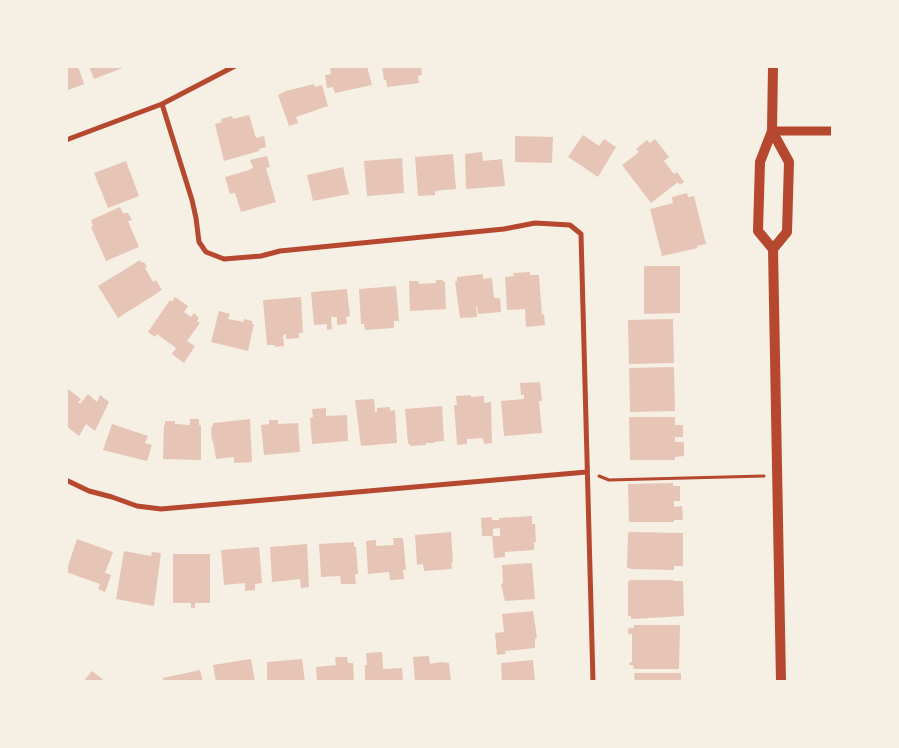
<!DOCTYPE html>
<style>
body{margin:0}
#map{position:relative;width:899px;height:748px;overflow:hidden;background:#f6efe4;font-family:"IBM Plex Serif",serif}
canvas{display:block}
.frame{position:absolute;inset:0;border:68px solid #f6efe4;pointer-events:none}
</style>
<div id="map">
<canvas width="899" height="748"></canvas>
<div class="frame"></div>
</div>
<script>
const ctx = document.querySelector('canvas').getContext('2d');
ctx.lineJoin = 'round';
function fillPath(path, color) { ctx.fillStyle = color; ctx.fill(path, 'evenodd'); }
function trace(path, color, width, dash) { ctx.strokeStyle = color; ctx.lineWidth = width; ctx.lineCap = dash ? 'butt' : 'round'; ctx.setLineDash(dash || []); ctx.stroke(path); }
const building = new Path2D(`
 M66,66H78L84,84L66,91Z
 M89,66H128L94,79Z
 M333,66H367L372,85L335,93L333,87L327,88L325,75L331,74L330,67Z
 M382,66H421L422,75L418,76L419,83L387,87L386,80H384Z
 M314,84L315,87L322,85L328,106L296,117L298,123L289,126L278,95L286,91Z
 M249,115L256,138L264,136L266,147L259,149V151L224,161L215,124L222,122L221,119L232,116L233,119Z
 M583,135L599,146L604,139L616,147L598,177L568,157Z
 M515,136L553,137L552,163L515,162Z
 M655,139L669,157L664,161L674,174L677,172L684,182L680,185L678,182L651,203L622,165L639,152L636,149L647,140L650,143Z
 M482,152L483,161L502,159L505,186L466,189L465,154Z
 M453,154L456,189L435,191V195L418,196L415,157Z
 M267,156L270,167L266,168L276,202L241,212L235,193L230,194L225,177L249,170L253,168L250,160Z
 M402,158L404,193L367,196L364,161Z
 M126,161L139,196L108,208L94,173Z
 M343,167L349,194L313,201L307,175Z
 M687,193L688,197L694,196L706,244L697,246L698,248L662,256L650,209L673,203L672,197Z
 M120,207L123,213H128L132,220L128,221L139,247L106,261L91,227L93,226L91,220Z
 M140,260L142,263L144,262L147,267L145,268L153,282L156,280L162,290L118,318L98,286Z
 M644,266H680V313L644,314Z
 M530,272V275H539L542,315L544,314L545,325L526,327L525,309L507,310L505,277L514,276L513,273Z
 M483,274V279L492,278L494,298H500L501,312L478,314L477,306H476L477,317L460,318L455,281H457V277Z
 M436,280H443V282H445L446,309L410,311L409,281H418L419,284L436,283Z
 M396,286L399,321H394V328L365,330L364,324H361L359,289Z
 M347,289L350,316L346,317L347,324L337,325V317H331L332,329L327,330V324L314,325L311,292Z
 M175,297L188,306L184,312L191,317L194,313L199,318L197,321L200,323L187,341L195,346L184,363L172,354L176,348L157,334L155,337L148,332L170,300L172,302Z
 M301,297L303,333H299V338L286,339V334L283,335L284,346L275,347V345H267L263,300Z
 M219,311L230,314L228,319L244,322V319L252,321V324H254L248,351L211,342Z
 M673,319L674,363L629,364L628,320Z
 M674,367L675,411L630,412L629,368Z
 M540,382L542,401H539L542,433L504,436L501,401L524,399V395H521L520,383Z
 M68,389L81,399L78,402L80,404L88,394L97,402L100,395L109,402L95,431L86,424L79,436L66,426V391Z
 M471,395V397L484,396V403L491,402L492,443L484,444L483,438L467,439V444L457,445L454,405H457L456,396Z
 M374,399L375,412H377V408L390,407V411L395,410L397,443L361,446L355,400Z
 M442,406L444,441L434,442V443H426V445L410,446V444H408L405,409Z
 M326,408V416L347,415L348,441L312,444L310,418L313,417L312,409Z
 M629,417H675V425H683V437H675V442H684V456L675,457V460H630Z
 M190,419H199V425H201V460L163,459L164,425H165V421H175V424L190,425Z
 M250,419L252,462L234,463V457L216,459L213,441H212L211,427L213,426V423Z
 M269,420H278V424L298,423L300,452L264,455L261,425L269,424Z
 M112,424L148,436L145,443L152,445L147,461L103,450Z
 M673,483V486H680V501H674V507L682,506L683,520H674V522H629L628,484Z
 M532,516V524H535L536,542H534V550L505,552V557L494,558L492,536H500V528L493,529V536H482L481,518L492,517V520H499V518Z
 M451,532L453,563L451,562L452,569L424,571L423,564L417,565L415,535Z
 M629,532L683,533V566H674V570L630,569V568H627L628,534Z
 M393,538H403L406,570H403L404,579L390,580L389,572L368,574L366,541L376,540V546L394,545Z
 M77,539L113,552L105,573L111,575L105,592L98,589L100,584L66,572Z
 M354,542V547H356L358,574H355L356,584H341L340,576L321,577L319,544Z
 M307,544L309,587L301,588L300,579L272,582L270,547Z
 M259,547L262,583L255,584V590L245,591V583L224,585L221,550Z
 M124,551L151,556L152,552L161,553L154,606L116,599Z
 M173,554H210V603H195V608H191V603H173Z
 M532,563L535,599L505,601L501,584L503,583L502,565Z
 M630,580H673V581H683L684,616L631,619V616H628V582Z
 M533,611L537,638L535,639V648L505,651L506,654L497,655L495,633L504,632L502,614Z
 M634,625H680L679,669H634L633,665H629L630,662H632V634H628V630L629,628H634Z
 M382,652L383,669L402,668L403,682H365V665H367L366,653Z
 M429,656L430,664L441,662L449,663L451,682H415L413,657Z
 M335,657H347L348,663H353L354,682H317L316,667L336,665Z
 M251,659L255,682H216L213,665Z
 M302,659L305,682H267V662Z
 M533,660L535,682H502L501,663Z
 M200,670L203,682H164L163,678Z
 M92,671L106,682H83Z
 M634,673H681V682H635Z`);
const path = new Path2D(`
 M599,476L609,480L764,476`);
const minor = new Path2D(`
 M162,104L192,200L196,218L199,242L206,252L224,259L261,256L280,251L504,229L535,223L570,225L581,234L593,682
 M66,140L162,104L235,66
 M66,480L89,491L112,497L137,506L161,509L587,472`);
const tertiary = new Path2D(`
 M772,131H833`);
const secondary = new Path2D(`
 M773,66L772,131L760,162L758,231L773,249L781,682
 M772,131L789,162L787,232L773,249`);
fillPath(building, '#e6c5b7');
trace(path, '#b5482f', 3);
trace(minor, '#b5482f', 5);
trace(tertiary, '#b5482f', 9);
trace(secondary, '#b5482f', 10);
</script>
